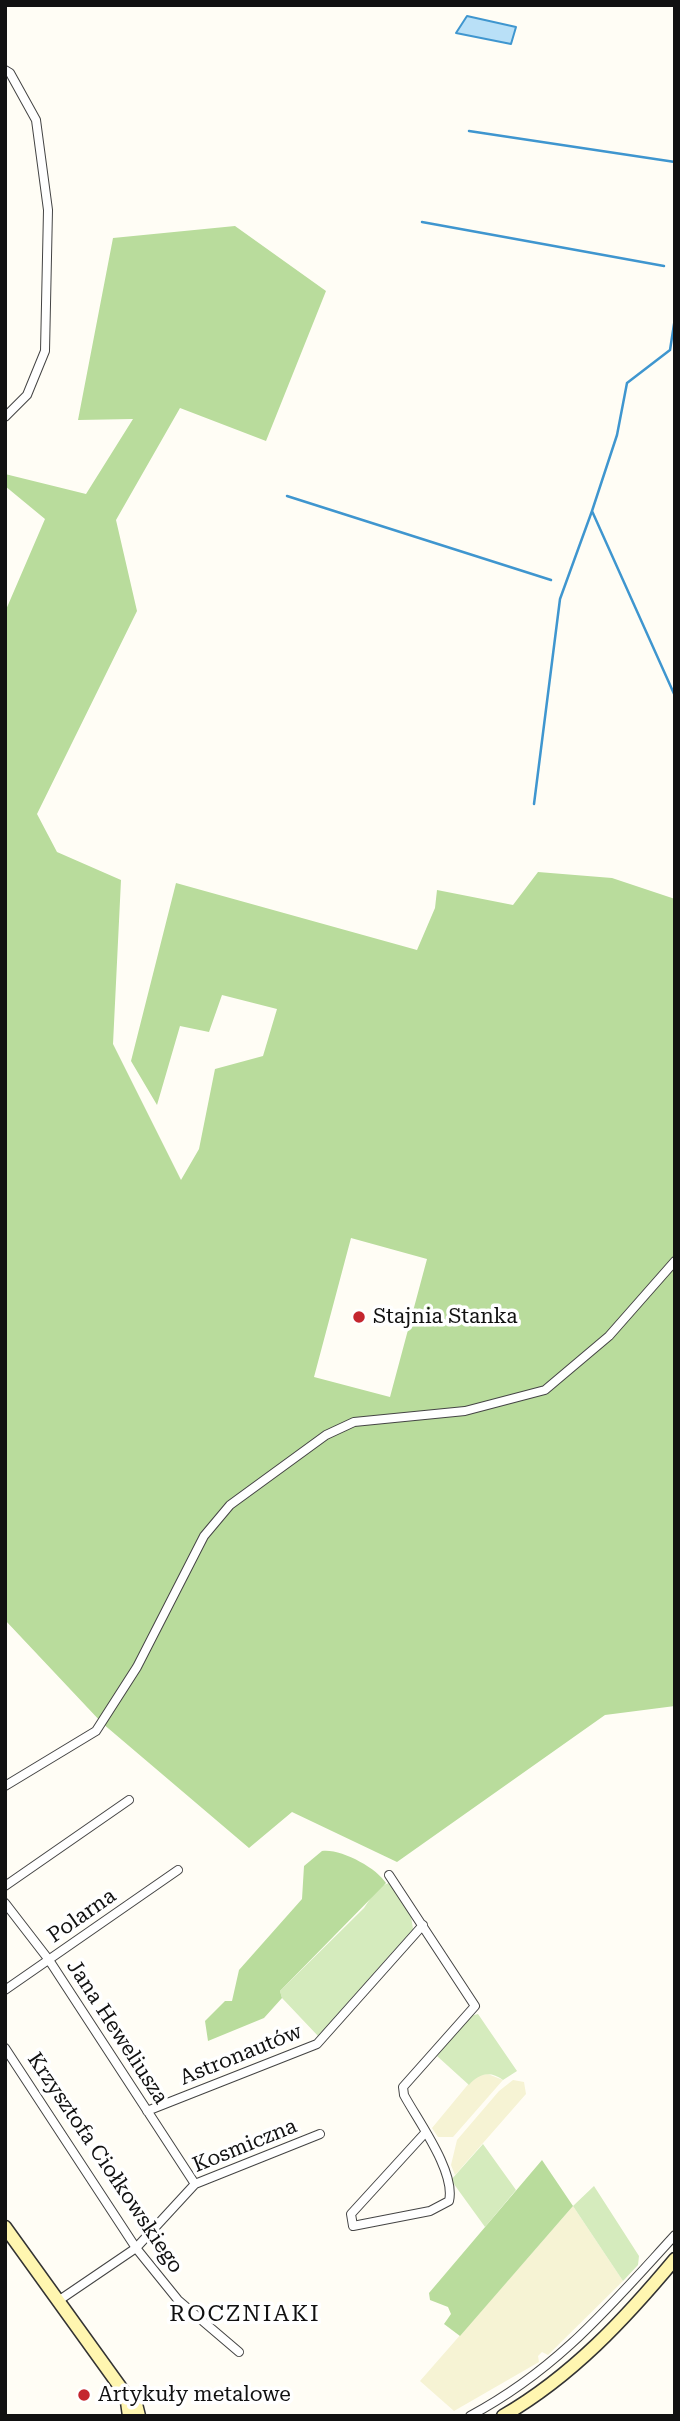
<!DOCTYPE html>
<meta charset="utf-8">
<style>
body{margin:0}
#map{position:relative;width:680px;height:2421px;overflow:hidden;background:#fffdf5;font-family:"Roboto Serif",serif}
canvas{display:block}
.frame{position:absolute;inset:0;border:7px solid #111;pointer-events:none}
</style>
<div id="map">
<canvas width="680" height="2421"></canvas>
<div class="frame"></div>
</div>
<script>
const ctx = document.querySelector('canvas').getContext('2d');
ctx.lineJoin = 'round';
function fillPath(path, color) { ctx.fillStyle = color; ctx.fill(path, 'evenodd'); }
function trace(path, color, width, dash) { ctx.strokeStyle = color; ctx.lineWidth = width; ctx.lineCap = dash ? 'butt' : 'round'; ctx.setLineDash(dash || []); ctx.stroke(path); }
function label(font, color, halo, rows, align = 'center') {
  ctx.font = font + ' "Roboto Serif",serif'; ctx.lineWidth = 7; ctx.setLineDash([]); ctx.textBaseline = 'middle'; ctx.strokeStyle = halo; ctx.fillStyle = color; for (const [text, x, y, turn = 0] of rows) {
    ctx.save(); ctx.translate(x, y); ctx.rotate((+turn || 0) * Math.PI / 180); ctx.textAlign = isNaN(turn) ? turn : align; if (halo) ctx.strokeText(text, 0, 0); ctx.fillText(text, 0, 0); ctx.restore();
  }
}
const farmland = new Path2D(`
 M488,2074L503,2080L453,2137H438L432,2128L475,2076Z
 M513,2080L524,2082L526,2094L455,2175L451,2165L457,2140L499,2091Z
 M573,2206L623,2281L548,2355L542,2352L538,2356L539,2362L454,2411L420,2381Z`);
const green = new Path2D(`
 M389,1883L411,1916L413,1929L318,2036L282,1998L280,1991L364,1908L378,1887Z
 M478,2014L517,2071L503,2080C490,2070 478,2074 469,2085L437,2056L470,2016Z
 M483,2144L516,2190L485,2227L451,2180Z
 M594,2186L639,2256L638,2265L623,2281L573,2206Z`);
const forest = new Path2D(`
 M235,226L326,291L266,441L180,408L116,520L137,611L37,814L57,852L121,880L113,1044L181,1180L199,1149L215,1069L263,1056L277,1009L222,995L209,1032L180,1026L157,1105L131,1061L176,883L417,950L435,908L437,890L513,905L538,872L612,878L675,899V1706L605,1715L397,1862L292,1812L249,1848L102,1723L5,1620V612L45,519L5,486V474L86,494L133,419L78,420L113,238ZM351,1238L427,1259L390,1397L314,1377Z
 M322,1851C340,1848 377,1868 386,1883L280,1991L282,1998L264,2018L208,2041L205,2021L225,2001H232L239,1970L302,1899L304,1866Z
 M542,2160L573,2206L460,2336L444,2324L451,2314L448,2307L430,2300L429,2293Z`);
const water = new Path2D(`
 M467,16L516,27L511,44L456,33Z`);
const stream = new Path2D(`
 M469,131L675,162
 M422,222L664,266
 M675,318L670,350L627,383L617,435L592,511L675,696
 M287,496L551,580
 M534,804L560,599L592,511`);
const street = new Path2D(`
 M5,70L10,73L36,120L48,210L45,351L27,395L5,417
 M5,1786L96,1731L137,1667L204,1536L230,1505L326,1435L354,1422L465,1411L545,1390L609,1336L675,1261
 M389,1875L475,2006L403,2087L404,2095C418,2121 456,2172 449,2201L430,2211L353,2226L351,2214L425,2133
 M5,1886L129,1800
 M5,1903L49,1960L195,2184
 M5,1990L178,1870
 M5,2048L136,2248L178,2300L239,2352
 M147,2111L317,2044L423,1925
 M58,2301L136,2248L195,2184L320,2134
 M470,2416C558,2369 609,2307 675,2235`);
const secondary = new Path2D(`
 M5,2227L126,2395L129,2416
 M126,2396L136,2404L139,2416
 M503,2416C572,2376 625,2319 675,2259`);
const markers = [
 [359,1317,7,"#c4262e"],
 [84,2395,7,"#c4262e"]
];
const poiNames = [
 ["Stajnia Stanka",373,1317],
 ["Artykuły metalowe",98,2395]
];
const streetNames = [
 ["Polarna",82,1916,-35],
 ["Jana Heweliusza",117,2032,57],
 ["Astronautów",241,2055,-22],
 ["Kosmiczna",245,2146,-22],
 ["Krzysztofa Ciołkowskiego",105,2163,56]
];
const neighbourhoodNames = [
 ["ROCZNIAKI",245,2314]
];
fillPath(farmland, '#f6f3d4');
fillPath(green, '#d5ebbd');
fillPath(forest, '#b9dc9c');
fillPath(water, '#b9e0f7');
trace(water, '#3f96cf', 2);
trace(stream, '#3f96cf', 2.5);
trace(street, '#444', 10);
trace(secondary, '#333', 15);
trace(street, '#fff', 8);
trace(secondary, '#fff6b0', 12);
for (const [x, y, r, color] of markers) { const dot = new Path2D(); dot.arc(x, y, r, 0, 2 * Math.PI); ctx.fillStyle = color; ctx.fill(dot); trace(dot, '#fff', 2.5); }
label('21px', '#111', '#fff', poiNames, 'left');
label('21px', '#111', '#fff', streetNames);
ctx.letterSpacing = '2px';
label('23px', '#111', '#fff', neighbourhoodNames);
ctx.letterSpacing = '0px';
</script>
